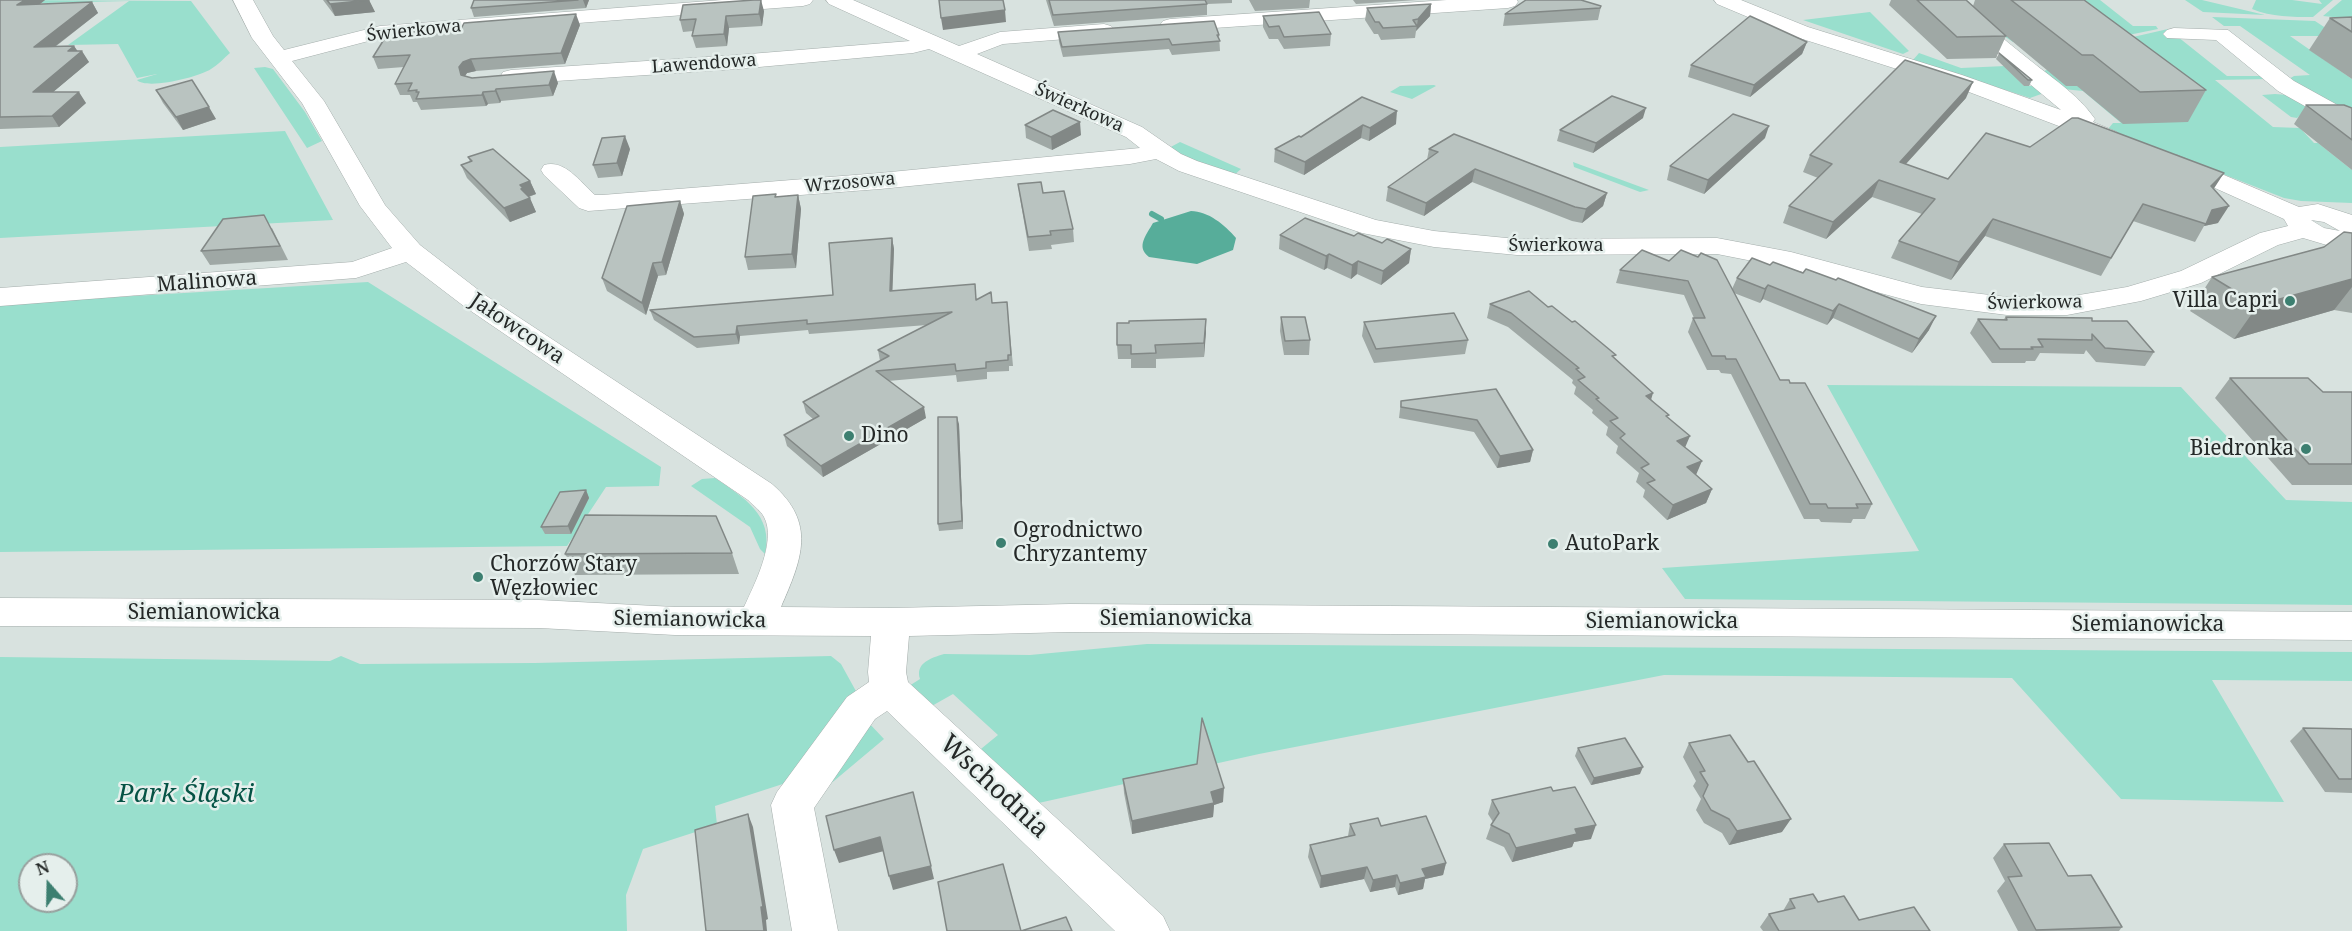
<!DOCTYPE html>
<meta charset="utf-8">
<style>
body{margin:0}
#map{position:relative;width:2352px;height:931px;overflow:hidden;background:#d8e2df;font-family:"Noto Serif",serif}
canvas{display:block}
.north{position:absolute;left:18px;top:853px;width:60px;height:60px;box-sizing:border-box;background:#e5efec;border:2px solid #98a09e;border-radius:50%;rotate:340deg;font-size:16px;font-weight:700;line-height:24px;text-align:center;color:#252928}
.north::after{content:'';display:block;margin:auto;width:21px;height:27px;background:#3c7f70;clip-path:polygon(50% 0,100% 100%,50% 72%,0 100%)}
</style>
<div id="map">
<canvas width="2352" height="931"></canvas>
<div class="north">N</div>
</div>
<script>
const ctx = document.querySelector('canvas').getContext('2d');
ctx.lineJoin = 'round';
function fillPath(path, color) { ctx.fillStyle = color; ctx.fill(path, 'evenodd'); }
function trace(path, color, width, dash) { ctx.strokeStyle = color; ctx.lineWidth = width; ctx.lineCap = dash ? 'butt' : 'round'; ctx.setLineDash(dash || []); ctx.stroke(path); }
function label(font, color, halo, rows, align = 'center') {
  ctx.font = font + ' "Noto Serif",serif'; ctx.lineWidth = 5; ctx.setLineDash([]); ctx.textBaseline = 'middle'; ctx.strokeStyle = halo; ctx.fillStyle = color; for (const [text, x, y, turn = 0] of rows) {
    ctx.save(); ctx.translate(x, y); ctx.rotate((+turn || 0) * Math.PI / 180); ctx.textAlign = isNaN(turn) ? turn : align; if (halo) ctx.strokeText(text, 0, 0); ctx.fillText(text, 0, 0); ctx.restore();
  }
}
const green = new Path2D(`
 M0,0L191,1L230,53C224,58 218,65 211,69C199,77 147,90 137,80L157,74L137,78L118,44L68,45L129,1L0,4Z
 M2031,0H2100L2133,26H2156L2158,29L2099,41L2013,42L1987,25Z
 M2185,0H2202L2265,15L2203,12Z
 M2256,0H2292L2322,4L2319,0H2333L2313,17C2292,17 2272,17 2252,9Z
 M2342,0H2352V19L2323,16Z
 M1870,12L1909,51L1903,54L1803,20Z
 M2212,17L2315,21L2350,44L2324,36H2290L2352,79V118L2289,79L2294,76L2310,75L2240,26H2224Z
 M2168,29L2227,76H2266L2270,79L2215,80L2273,127L2300,128L2314,143H2318L2352,170V203L2301,201L2284,198L2108,129L2113,123H2121L2083,91L2063,89L2044,71L2133,37Z
 M1919,53L1961,68L2005,66L2024,86H2034L2044,93L2030,98L1913,60Z
 M265,67L273,69L305,112L322,141L307,148L254,68Z
 M1400,86L1434,85L1436,86L1412,99L1390,92Z
 M2275,94L2288,95L2312,104L2297,118L2291,117L2262,95Z
 M285,131L333,220L0,238V147Z
 M1180,142L1241,169L1233,176L1167,149Z
 M1573,162L1649,190L1640,192L1574,167Z
 M368,282L661,467L659,486L606,487L567,546L0,552V304Z
 M1827,385L2181,387L2286,500L2352,502V605L1685,599L1662,568L1919,551Z
 M715,478C743,497 774,515 765,554L760,549L750,527L691,486L702,479Z
 M1147,644L2352,652V681L2212,680L2284,802L2121,799L2012,678L1664,675L1259,754L1034,804L976,753L998,735L953,694L930,707L909,686L920,679C915,663 931,658 944,654L1030,655Z
 M341,656L360,664L535,663L831,656L841,664L857,693L792,781L715,806L717,825L643,849L626,895L627,931H0V657L330,661ZM30,865H66V901H30Z
 M867,721L884,739L822,791Z`);
const water = new Path2D(`
 M1191,211C1208,211 1225,225 1236,238L1233,250L1197,264L1149,257C1135,247 1147,234 1153,223Z`);
const stream = new Path2D(`
 M1152,214L1161,219`);
const minor = new Path2D(`
 M233,0H253L273,36L284,50L380,26L722,0H813L810,4L803,6L380,38L292,61L324,101L385,205L420,245L485,295L772,484C817,523 802,559 781,607L891,608L1070,604L2352,612V640L1070,632L909,636L906,672L908,682L1163,916L1170,931H1115L887,711L875,719L814,808L838,931H792L771,805L777,792L847,697L869,682L868,672L871,636L675,635L539,628L0,626V598L539,600L675,607H744C754,585 777,541 764,517C761,511 753,505 748,500L465,307L406,262L356,278L0,306V288L352,262L392,248L360,206L302,103L252,38Z
 M826,0H853L959,46L1000,32L1104,24L1111,26L1115,30L1111,34L1104,36L1003,44L977,54L1142,127L1181,154L1197,161L1376,220L1434,231L1517,239L1717,238L1791,252L1922,287L2007,297H2067L2127,287L2181,271L2260,233L2288,226L2284,219L2168,167L2165,162L2168,157L2177,155L2299,207L2318,204L2349,214L2352,215V245L2330,246L2303,238L2278,245L2201,283L2141,301L2067,315H2007L1921,304L1788,268L1717,254L1517,255L1434,247L1362,233L1179,171L1156,159L1130,164L880,189L588,211L579,208L544,175L541,170L544,165C565,159 580,182 595,195H602L880,173L1140,148L1126,137L929,49L913,53L737,69L511,84L503,82L500,77L503,72L511,70L737,55L910,41L829,4ZM2311,220L2324,222L2340,231L2324,228Z
 M1447,0H1517L1518,2L1515,6L1508,8L1170,31L1163,29L1160,25L1163,21L1170,19Z
 M1714,0H1741L1808,27L1962,75L2061,110L1989,50L1937,0H1959C1981,20 2003,39 2026,57C2049,76 2078,94 2095,119L2093,122L2117,132L2121,137L2117,142L2109,144L2101,142L1969,92L1793,36L1717,4Z
 M2174,28L2228,30L2294,81L2352,113V130L2344,128L2278,91L2216,40L2167,38L2163,34L2167,30Z`);
const wall = new Path2D(`
 M0,0H45L39,5L92,2L98,13L55,47L74,46L77,51L89,62L53,92L86,103L59,127L0,129Z
 M323,0H369L375,12L335,16Z
 M474,0H589L586,8L474,17L471,8Z
 M1046,0H1232V3L1207,4V15L1054,26Z
 M1249,0H1310L1309,8L1255,11Z
 M1353,0H1417L1356,4Z
 M1891,0H1966L1973,6L1975,0H2084L2206,90L2188,122L2123,124L2077,86H2066L2006,36L1996,58L1947,59L1889,5Z
 M1431,4L1430,16L1416,31L1415,38L1381,40L1378,34H1374L1365,20L1367,8Z
 M1601,6L1598,20L1503,26L1505,14Z
 M764,11L762,26L729,28L727,46L696,48L692,36L693,31L683,32L680,20Z
 M1263,16L1331,34L1330,46L1284,49L1278,39H1269L1263,27Z
 M2352,17V79L2309,50L2330,18Z
 M580,25L565,64L476,71L467,73L465,76L472,78L558,83L553,96L501,101L500,103L488,104L486,106L421,110L417,102H413L410,95H400L395,84L404,67L378,69L373,57Z
 M1058,32L1219,35L1220,51L1172,55L1169,49L1063,57L1059,42Z
 M1807,42L1802,54L1750,97L1688,77L1691,65Z
 M1999,53L2032,80L2029,86H2024L1996,59Z
 M156,90L216,119L183,130L163,103Z
 M1362,97L1396,124L1369,141L1361,138L1304,175L1274,162L1275,149L1301,137Z
 M1966,98L1906,164L1948,179L2030,147L2214,189L2218,223L2204,226L2195,242L2133,221L2101,276L1985,236L1951,280L1891,258L1899,241L1922,214L1872,197L1826,239L1783,223L1789,206L1818,178L1803,172L1810,155Z
 M2306,105L2352,108V170L2294,124Z
 M1643,118L1593,153L1557,141L1560,130Z
 M1025,125L1081,135L1052,150L1026,138Z
 M1765,138L1704,194L1667,180L1670,166Z
 M630,149L622,176L598,178L593,165Z
 M1429,149L1607,193L1603,206L1582,223L1572,221L1472,182L1424,216L1386,201L1388,187L1427,160Z
 M468,157L530,181L536,194L529,197L536,212L510,222L467,178L461,165L470,162Z
 M1018,184L1043,193L1073,229L1074,242L1051,245L1052,249L1029,251L1020,198Z
 M798,195L801,209L796,268L748,270L745,257L776,197Z
 M680,201L684,214L666,275L658,276L646,315L607,291L602,278Z
 M272,228L288,260L210,265L201,251Z
 M2352,233V313L2334,310L2234,339L2190,311L2212,277L2324,247Z
 M1280,235L1354,236L1411,249L1409,263L1381,285L1357,274L1351,279L1327,268L1324,270L1279,249Z
 M892,238L894,249L892,291L976,300L992,303L1007,302L1013,366H1009V371L987,372V379L957,382L956,375L888,381L926,418L823,477L787,446L784,435L813,419L806,413L803,402L880,361L878,350L927,325L809,334L808,330L740,336L739,344L697,348L654,320L650,310L833,295Z
 M1752,258L1929,330L1912,353L1833,318L1827,325L1763,299L1760,303L1734,293L1780,380L1872,504L1865,519H1853L1851,523L1821,522L1819,519H1804L1731,374L1721,373L1719,370H1707L1688,332L1693,318H1694L1684,295L1616,283L1620,270L1732,289L1737,278Z
 M1490,304L1548,307L1615,358L1668,418L1685,447L1696,475L1712,489L1706,503L1667,520L1643,497L1645,490L1636,482L1639,473L1616,453L1618,446L1606,435L1608,427L1592,413L1593,410L1574,394L1576,387L1572,383L1573,380L1508,327L1487,318Z
 M1281,317L1310,340L1309,355H1284L1280,331Z
 M2006,317L2092,321L2154,352L2145,366L2096,362L2086,350L2084,354L2040,353L2035,361H2026L2025,363H1992L1970,333L1978,319H2004Z
 M1206,319L1204,357L1156,359V368H1131V359H1118L1117,345Z
 M1364,322L1468,340L1465,354L1374,363L1362,336Z
 M2230,378L2323,392H2352V485H2292L2215,398Z
 M1496,389L1533,450L1530,462L1497,468L1474,432L1399,418L1401,401Z
 M959,424L963,529L939,531L938,524Z
 M586,490L589,498L571,534H545L541,527Z
 M732,553L739,574L575,575L565,554Z
 M2303,728L2352,729V793L2325,792L2290,741Z
 M1689,743L1782,832L1729,845L1722,833L1704,823L1696,810L1701,799L1693,786L1696,781L1683,757Z
 M1578,748L1640,774L1591,785L1575,756Z
 M1197,764L1223,802L1214,805L1213,817L1132,834L1124,793L1123,779Z
 M1553,791L1591,839L1574,842L1572,847L1512,862L1504,847L1486,839L1491,825L1493,822L1488,814L1492,800Z
 M1350,824L1381,826L1446,863L1443,875L1425,879L1423,889L1398,895L1395,887L1370,892L1364,879L1320,888L1308,857L1310,845L1348,836Z
 M2004,844L2068,876L2122,927L2119,931H2018L1997,891L2005,881L1993,858Z
 M1790,899L1818,902L1859,920L1930,931H1763L1760,927L1769,914L1783,911Z`);
const shadedWall = new Path2D(`
 M25,0H45L24,16L17,5Z
 M369,0L375,12L335,16L330,4Z
 M583,0H589L586,8Z
 M761,0L764,11L762,26L759,14Z
 M92,2L98,13L40,58L34,47Z
 M1431,4L1430,16L1416,31L1418,19Z
 M1005,10L1006,22L943,30L941,18Z
 M576,14L580,25L565,64L561,53Z
 M726,16L729,28L727,46L724,34Z
 M1807,42L1802,54L1750,97L1754,85Z
 M74,46L79,53L82,51L89,62L40,103L33,92L68,51Z
 M471,59L476,71L467,73L463,79L459,67L463,62Z
 M554,71L558,83L553,96L549,85Z
 M1973,82L1966,98L1892,179L1900,162Z
 M496,89L501,101L500,103L495,91Z
 M79,92L86,103L59,127L52,116Z
 M483,92L488,104L486,106L482,95Z
 M209,107L216,119L183,130L176,117Z
 M1646,108L1643,118L1593,153L1596,143Z
 M1397,111L1396,124L1369,141L1370,128Z
 M1080,122L1081,135L1052,150L1051,137Z
 M1363,125L1361,138L1304,175L1305,162Z
 M1769,126L1765,138L1704,194L1708,180Z
 M625,136L630,149L622,176L617,163Z
 M1475,169L1472,182L1424,216L1426,203Z
 M2224,173L2213,190L2211,186Z
 M1879,180L1872,197L1826,239L1833,222Z
 M530,181L536,194L527,197L530,198L536,212L510,222L504,208L520,185Z
 M1607,193L1603,206L1582,223L1586,209Z
 M798,195L801,209L796,268L792,254Z
 M680,201L684,214L666,275L662,262Z
 M2229,206L2218,223L2204,226L2212,210Z
 M1993,219L1985,236L1951,280L1959,262Z
 M892,238L894,249L892,302L890,291Z
 M1411,249L1409,263L1381,285L1383,271Z
 M1329,254L1327,268L1324,270L1326,256Z
 M1358,261L1357,274L1351,279L1352,265Z
 M653,263L658,276L646,315L642,303Z
 M2352,279V287L2334,310L2234,339L2258,305Z
 M1768,285L1763,299L1760,303L1765,289Z
 M1839,304L1833,318L1827,325L1833,311Z
 M1936,316L1929,330L1912,353L1919,339Z
 M1206,319V333L1204,357V343Z
 M737,326L740,336L739,344L736,334Z
 M1653,393L1649,407L1646,396Z
 M924,407L926,418L823,477L821,466Z
 M957,417L959,424L963,529L962,521Z
 M1690,436L1684,450L1677,441Z
 M1533,450L1530,462L1497,468L1500,456Z
 M1702,461L1696,475L1687,467Z
 M1712,489L1706,503L1667,520L1673,505Z
 M586,490L589,498L571,534L568,526Z
 M1643,767L1640,774L1591,785L1594,778Z
 M1224,788L1223,802L1214,805L1213,817L1132,834V821L1211,792Z
 M748,814L753,827L768,919L766,920L767,931H764Z
 M1791,819L1782,832L1729,845L1737,831Z
 M1596,825L1591,839L1574,842L1572,847L1512,862L1516,848L1575,829Z
 M880,837L884,851L839,863L834,850Z
 M1446,863L1443,875L1425,879L1423,889L1398,895L1400,883L1422,869Z
 M931,866L934,879L893,890L889,876Z
 M1367,867L1364,879L1320,888L1321,876Z
 M1397,875L1395,887L1370,892L1373,880Z`);
const building = new Path2D(`
 M0,0H25L17,5L92,2L34,47L74,46L68,51H82L33,92H79L52,116L0,117Z
 M327,0H369L330,4Z
 M474,0H578L471,8Z
 M754,0H761L759,14L726,16L724,34L692,36L696,19L680,20L683,5Z
 M939,0H1003L1005,10L941,18Z
 M1049,0H1205L1207,4L1053,15Z
 M1526,0H1581L1601,6L1600,8L1505,14Z
 M1917,0H1966L2006,36L1957,37Z
 M2011,0H2084L2206,90L2140,92L2093,55H2082Z
 M1431,4L1418,19L1413,20L1417,26L1383,28L1379,22H1375L1367,8Z
 M1319,12L1331,34L1284,37L1279,26L1269,27L1263,16Z
 M576,14L561,53L471,59L463,62L459,67L461,75L472,78L554,71L549,85L496,89L495,91L483,92L482,95L416,99L419,92H416L417,90L408,91L412,83L395,84L410,55L373,57L388,33L462,27L464,23Z
 M1750,16L1807,42L1754,85L1691,65Z
 M2352,17V32L2330,18Z
 M1214,21L1219,35H1217L1220,41L1172,45L1169,39L1062,47L1058,32Z
 M1999,53L2032,80H2028Z
 M1905,60L1973,82L1900,162L1948,179L1986,133L2030,147L2072,118H2078L2224,173L2211,186L2229,206L2212,210L2206,224L2143,204L2111,258L1993,219L1959,262L1899,241L1935,199L1879,180L1833,222L1789,206L1832,164L1810,155Z
 M192,80L209,107L176,117L156,90Z
 M1612,96L1646,108L1596,143L1560,130Z
 M1362,97L1397,111L1370,128L1363,125L1305,162L1275,149L1299,136L1301,137Z
 M2306,105H2344L2352,108V140Z
 M1053,110L1080,122L1051,137L1025,125Z
 M1733,114L1769,126L1708,180L1670,166Z
 M1454,134L1607,193L1586,209L1575,207L1475,169L1426,203L1388,187L1438,152L1429,149Z
 M625,136L617,163L593,165L602,138Z
 M493,149L530,181L520,185L523,188L521,189L530,198L504,208L461,165L472,161L468,157Z
 M1041,182L1043,193L1064,191L1073,229L1050,231L1051,235L1028,237L1018,184Z
 M776,194L775,197L798,195L792,254L745,257L753,196Z
 M680,201L662,262L653,263L642,303L602,278L627,206Z
 M264,215L280,246L201,251L223,219Z
 M1305,218L1354,236L1358,233L1382,243L1387,239L1411,249L1383,271L1358,261L1352,265L1329,254L1326,256L1280,235Z
 M2344,232L2352,233V279L2258,305L2212,277L2324,247Z
 M892,238L890,291L975,284L976,300L991,292L992,303L1007,302L1011,355H1008V360L986,362V368L956,371L955,364L876,371L924,407L821,466L784,435L819,416L803,402L889,356L878,350L952,312L807,324V320L737,326L736,334L694,337L650,310L833,295L829,243Z
 M1642,250L1669,261L1681,250L1698,257L1701,253L1717,260L1780,380H1789L1790,383H1805L1872,504H1856L1858,508H1828L1826,504H1810L1736,359H1726L1725,356H1712L1693,318H1705L1688,281L1620,270Z
 M1752,258L1770,265L1773,262L1803,273L1806,269L1836,280L1838,278L1936,316L1919,339L1839,304L1833,311L1768,285L1765,289L1737,278Z
 M1529,291L1548,307L1552,306L1572,322L1575,321L1616,355L1612,356L1653,393L1646,396L1669,415L1666,416L1690,436L1677,441L1702,461L1687,467L1712,489L1673,505L1647,483L1655,480L1641,468L1649,464L1620,438L1625,434L1610,421L1618,418L1596,399L1599,398L1578,380L1585,377L1576,369L1579,368L1511,313L1490,304Z
 M1454,313L1468,340L1376,349L1364,322Z
 M1281,317H1305L1310,340L1285,341Z
 M2006,317L2092,318V321H2127L2154,352L2105,348L2092,334V340L2038,339L2043,347H2031L2033,349H2000L1978,319L2007,320Z
 M1206,319L1204,343L1155,345L1156,353L1131,354V345H1117V323H1129V321Z
 M2230,378H2308L2323,392H2352V464H2309Z
 M1496,389L1533,450L1500,456L1477,420L1401,407V401Z
 M938,417H957L962,521L938,524Z
 M586,490L568,526L541,527L560,492Z
 M585,515L716,516L732,553L565,554Z
 M1202,718L1224,788L1211,792L1214,803L1132,821L1123,779L1197,764Z
 M2303,728L2352,729V779H2339Z
 M1730,735L1748,762L1754,761L1791,819L1737,831L1729,819L1711,810L1703,796L1708,785L1700,772L1705,771L1689,743Z
 M1625,738L1643,767L1594,778L1578,748Z
 M1551,787L1553,791L1575,787L1596,825L1575,829L1577,834L1516,848L1509,834L1491,825L1499,813L1492,800Z
 M913,792L931,866L889,876L880,837L834,850L826,816Z
 M748,814L763,907H761L764,931H706L695,830Z
 M1426,816L1446,863L1422,869L1426,877L1400,883L1397,875L1373,880L1367,867L1321,876L1310,845L1355,835L1350,824L1378,818L1381,826Z
 M2049,843L2068,876L2091,875L2122,927L2036,930L2008,877L2022,876L2004,844Z
 M1003,864L1021,931H947L938,882Z
 M1813,894L1818,902L1844,896L1859,920L1914,907L1930,931H1779L1769,914L1795,908L1790,899Z
 M1066,917L1072,931H1021Z`);
const markers = [
 [2290,301,6,"#3c7f70"],
 [849,436,6,"#3c7f70"],
 [2306,449,6,"#3c7f70"],
 [1001,543,6,"#3c7f70"],
 [1553,544,6,"#3c7f70"],
 [478,577,6,"#3c7f70"]
];
const farStreetnames = [
 ["Świerkowa",414,31,-6],
 ["Lawendowa",704,64,-4],
 ["Świerkowa",1079,108,24],
 ["Wrzosowa",850,183,-5],
 ["Świerkowa",1556,246],
 ["Świerkowa",2035,303,-1]
];
const streetNames = [
 ["Malinowa",207,282,-4],
 ["Jałowcowa",517,329,34],
 ["Siemianowicka",204,613],
 ["Siemianowicka",1176,619],
 ["Siemianowicka",690,620,1],
 ["Siemianowicka",1662,622],
 ["Siemianowicka",2148,625]
];
const poiNames = [
 ["Villa Capri",2278,301,"right"],
 ["Dino",861,436],
 ["Biedronka",2294,449,"right"],
 ["Ogrodnictwo",1013,531],
 ["Chryzantemy",1013,555],
 ["AutoPark",1565,544],
 ["Chorzów Stary",490,565],
 ["Węzłowiec",490,589]
];
const nearStreetnames = [
 ["Wschodnia",994,787,43]
];
const nearParknames = [
 ["Park Śląski",186,795]
];
fillPath(green, '#99dfcd');
fillPath(water, '#57ad9a');
trace(stream, '#57ad9a', 6);
trace(minor, '#a4adab', 1);
fillPath(minor, '#fff');
fillPath(wall, '#9fa8a5');
fillPath(shadedWall, '#828886');
fillPath(building, '#b9c3c0');
trace(building, '#828886', 1.5);
for (const [x, y, r, color] of markers) { const dot = new Path2D(); dot.arc(x, y, r, 0, 2 * Math.PI); ctx.fillStyle = color; ctx.fill(dot); trace(dot, '#e5efec', 2); }
label('18px', '#252928', '#e5efec', farStreetnames);
label('21px', '#252928', '#e5efec', streetNames);
label('21px', '#252928', '#e5efec', poiNames, 'left');
label('26px', '#252928', '#e5efec', nearStreetnames);
label('italic 26px', '#055345', '#e5efec', nearParknames);
</script>
